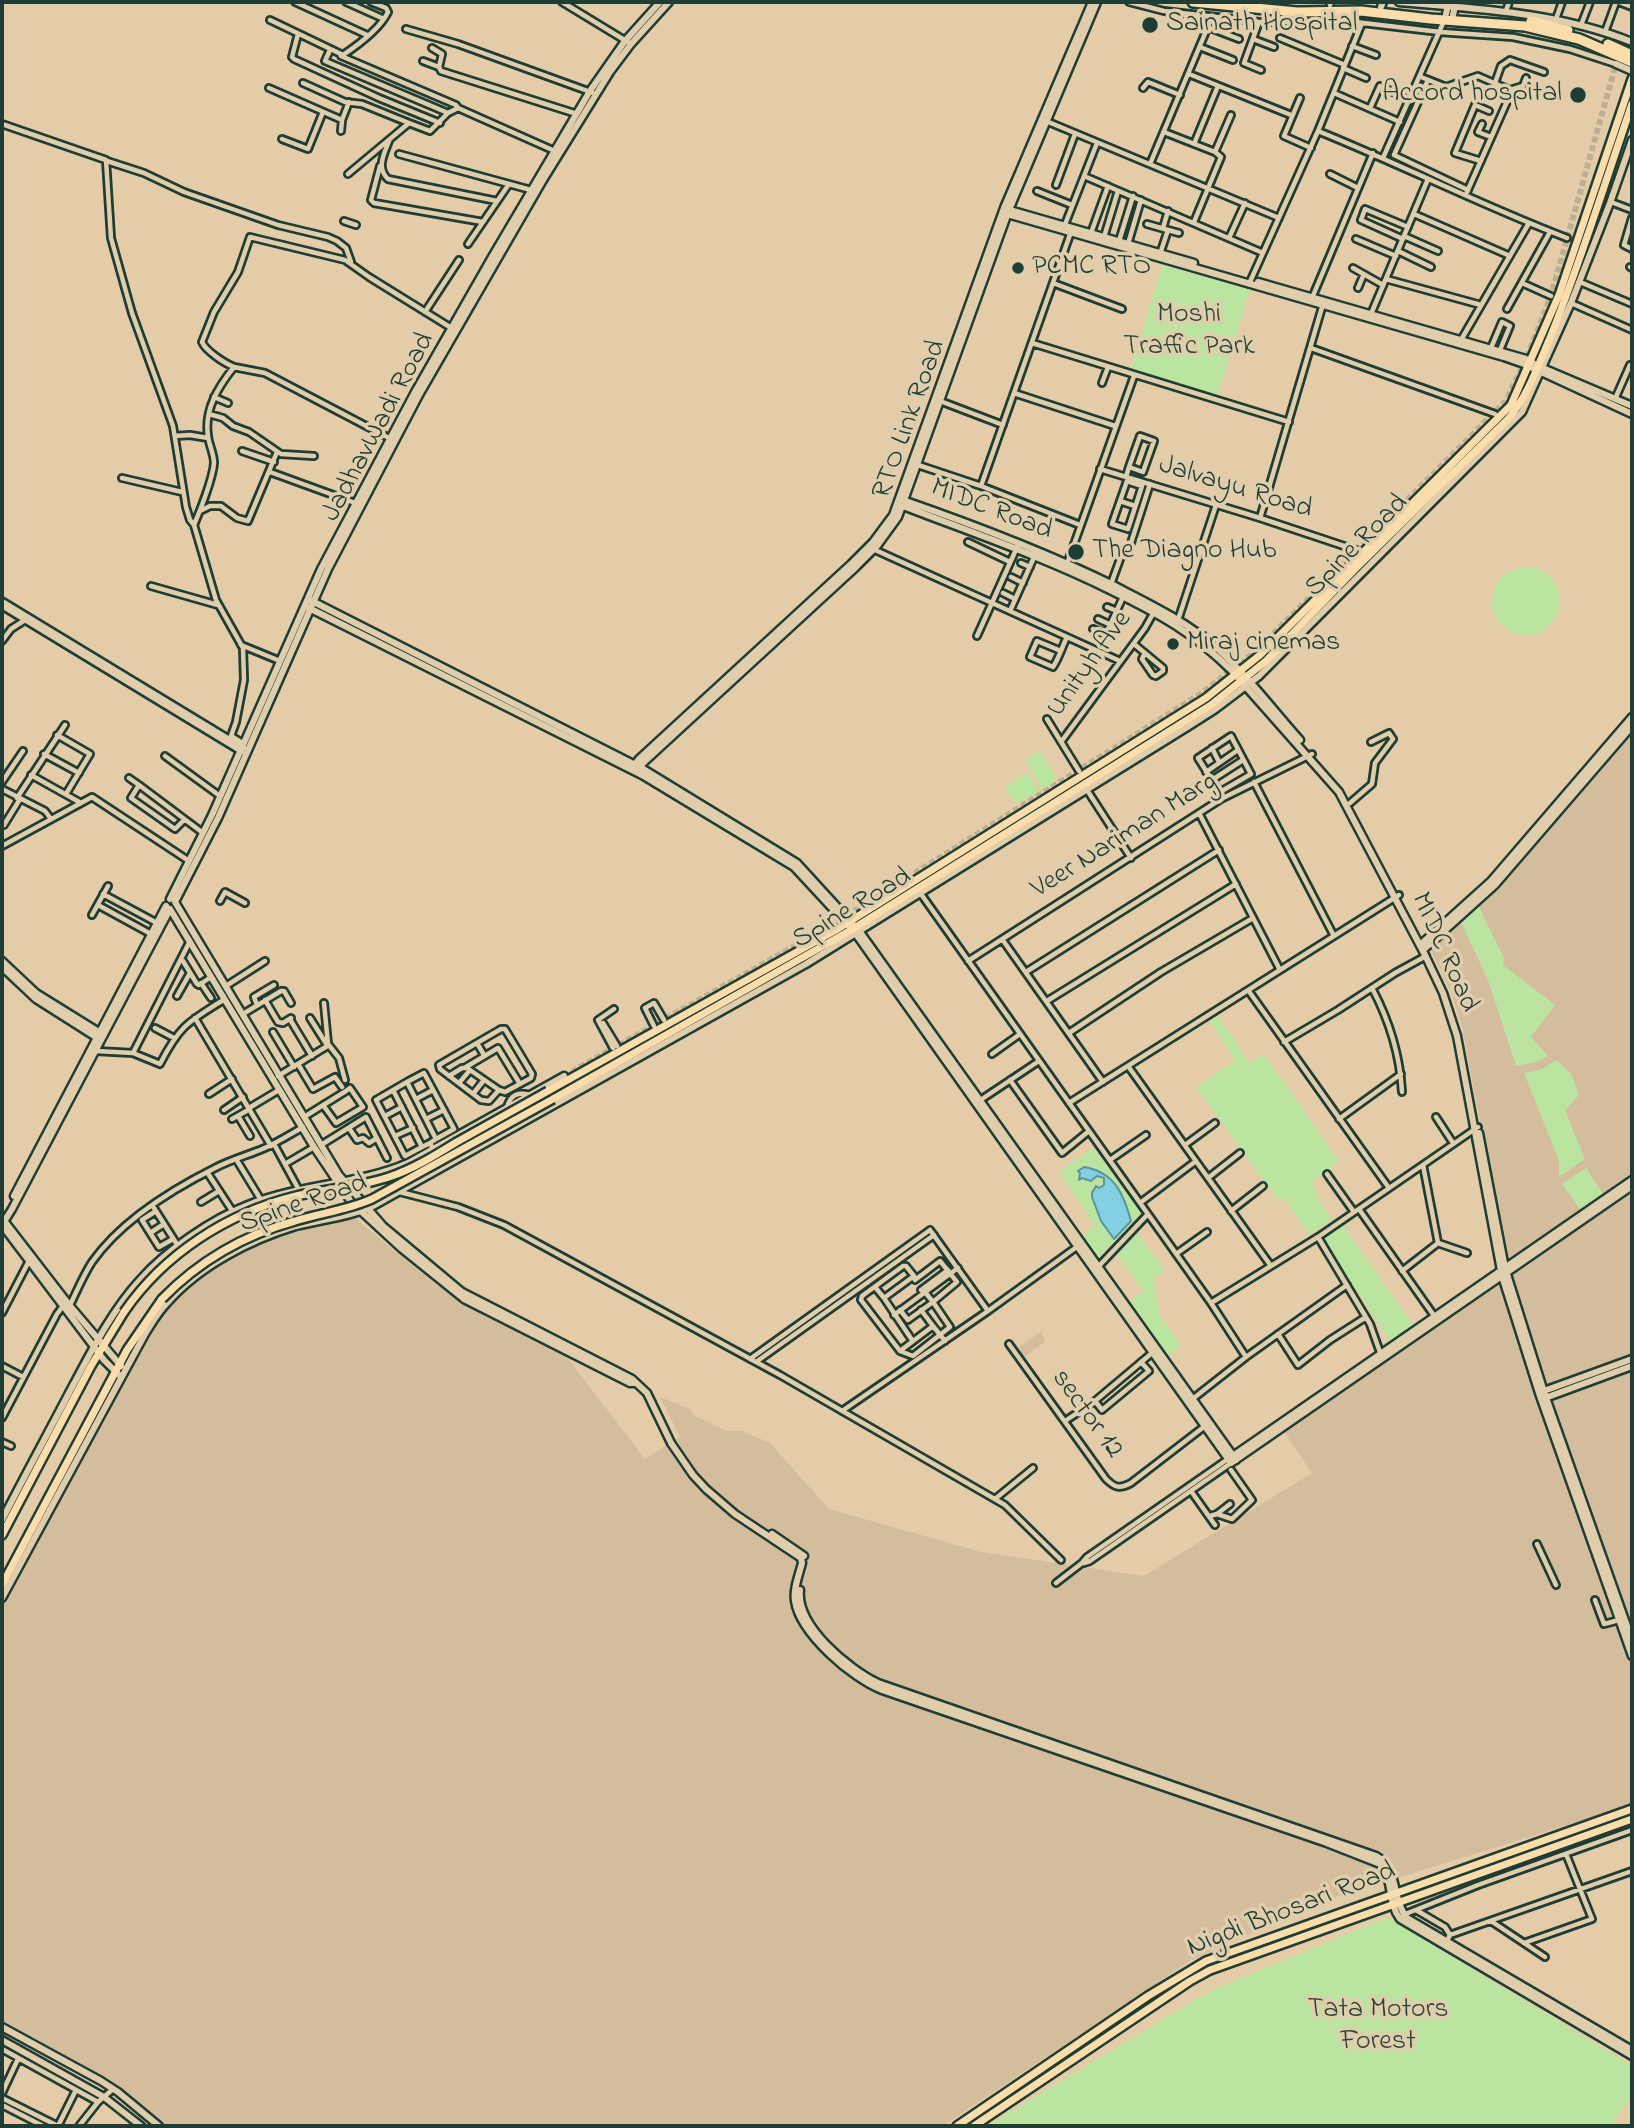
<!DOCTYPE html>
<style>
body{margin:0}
#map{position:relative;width:1634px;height:2128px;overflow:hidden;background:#e4cca9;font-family:"Indie Flower",sans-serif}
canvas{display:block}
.frame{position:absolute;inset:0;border:4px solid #1f3d34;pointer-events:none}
</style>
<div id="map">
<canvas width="1634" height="2128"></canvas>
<div class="frame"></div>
</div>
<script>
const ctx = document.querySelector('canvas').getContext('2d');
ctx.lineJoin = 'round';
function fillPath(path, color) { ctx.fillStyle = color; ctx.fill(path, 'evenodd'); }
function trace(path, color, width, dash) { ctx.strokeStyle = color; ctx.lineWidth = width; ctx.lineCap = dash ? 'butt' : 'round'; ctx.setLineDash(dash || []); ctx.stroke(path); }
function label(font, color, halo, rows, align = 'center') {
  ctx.font = font + ' "Indie Flower",sans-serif'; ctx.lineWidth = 7; ctx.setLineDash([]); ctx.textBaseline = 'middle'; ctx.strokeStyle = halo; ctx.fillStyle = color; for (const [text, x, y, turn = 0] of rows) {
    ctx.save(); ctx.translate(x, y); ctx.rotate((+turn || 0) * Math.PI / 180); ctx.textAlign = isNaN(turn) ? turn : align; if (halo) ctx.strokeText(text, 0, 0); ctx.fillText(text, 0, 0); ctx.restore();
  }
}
const built = new Path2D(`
 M1632,730V1175L1506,1263L1462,1026L1450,990L1429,947L1488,893L1545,835Z
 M1632,1185V1805L1330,1899L1191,1960L943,2126H163L115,2084L2,2022V1607L138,1347L183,1289L246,1244L350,1214L435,1284L492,1318L524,1333L566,1356L645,1459L680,1437L660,1397L690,1409L693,1415L727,1431H742L770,1443L829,1509L981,1552L1144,1576L1312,1473L1281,1427L1387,1354L1500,1281Z
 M1041,1332L1045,1342L1024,1357L1019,1347Z`);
const green = new Path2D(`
 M1162,265L1250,289L1217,397L1131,369Z
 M1492 601a34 34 0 1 1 68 0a34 34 0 1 1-68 0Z
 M1040,750L1057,779L1042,789L1025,760Z
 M1027,772L1039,791L1016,804L1005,787Z
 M1478,905L1504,958L1503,965L1555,1005L1531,1037L1548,1056L1537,1062L1516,1066L1488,980L1460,920Z
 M1218,1015L1249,1063L1264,1054L1339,1161L1312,1182L1318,1198L1332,1220L1309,1235L1285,1198L1279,1202L1196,1087L1235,1061L1209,1020Z
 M1557,1060L1571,1074L1579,1095L1565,1110L1585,1159L1559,1177V1161L1524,1073L1540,1070Z
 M1093,1148L1142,1213L1098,1258L1082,1237L1095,1226L1059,1172Z
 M1586,1168L1604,1195L1581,1211L1562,1184Z
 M1343,1225L1414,1327L1390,1342L1325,1241L1328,1235Z
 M1137,1233L1165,1271L1154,1278L1160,1316L1181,1345L1168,1356L1129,1302L1143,1291L1117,1254Z
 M1387,1917L1632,2066V2094L1611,2126H987L1208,1992Z`);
const water = new Path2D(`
 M1084,1167C1115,1172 1124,1195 1131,1221L1114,1239L1101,1221L1092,1197V1193L1096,1186L1099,1188L1104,1185V1178L1097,1176L1091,1181L1082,1178L1079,1180L1080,1173L1078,1171Z`);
const secondaryTunnel = new Path2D(`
 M564,1076L832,925L1202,693L1256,651L1506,401L1526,359L1551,296L1616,64`);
const street = new Path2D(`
 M295,2L367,35
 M346,2L384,19
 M562,2L631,44
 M1129,2L1164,11L1259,22H1355L1440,32L1513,37L1570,49L1616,64
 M1619,2L1632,7
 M1330,5L1331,2
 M1506,11L1509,2
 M1556,19L1562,2
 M270,20L343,55C358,45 380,29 388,12L386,8L371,2
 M1259,22L1244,63L1261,70
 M1581,25L1590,2
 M1208,27L1239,39
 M406,29L458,44L596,94
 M1605,32L1616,2
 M298,34L292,57L294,59L379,98L440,123
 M1280,38L1345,65
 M1253,39L1274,47
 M1352,46L1376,55
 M1200,47L1233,60
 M432,48L442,54L439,67L441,71L577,114
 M330,50L325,61L448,113
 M341,56L456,105L458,108
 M423,61L439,67
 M1343,68L1366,78
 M1189,74L1291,115
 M1421,77L1446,87L1478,76L1510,90L1523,86L1526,78
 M1428,80L1394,155L1468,190
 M303,83L345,102L362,104L409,123
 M1495,83L1501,66L1510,60L1544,72
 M269,88L342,120
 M1143,88L1148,82L1180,95
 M1334,93L1400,122
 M1300,98L1284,136L1311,148
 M1370,108L1380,86L1410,100
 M1046,121L1279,218
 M2,124L106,160L111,238L132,313L173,426L186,507L190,520L194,525L216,600L243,648L244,680L236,722L231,736L244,744
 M1482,124L1478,132L1491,137
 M341,131L342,120L349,102
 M1318,131C1402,165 1483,206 1567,238
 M1164,132L1215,152L1221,157L1194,222
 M282,139L308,149L323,112
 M389,141C384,154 376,168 388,179L497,201
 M1194,144L1218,86
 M1215,152L1231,115
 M399,154L531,190
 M1383,158L1444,21
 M107,161L144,173L184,192L278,225L328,237L337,241L346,248L351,262
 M1481,161L1455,153L1475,105L1489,111
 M1150,164L1212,17
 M380,166L371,200L374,203L483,222
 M348,174L409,123L430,131L448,113L458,108L557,152
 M1330,174L1358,188
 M1084,176L1263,253
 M1056,185L1075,134
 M1037,191L1072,205
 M1467,192L1510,95V90
 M1611,202L1632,210
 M1414,214L1510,256
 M1632,218L1624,245L1632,249
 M344,221L356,225
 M1147,224L1168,230L1160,254
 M1064,227L1097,143
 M1163,228L1168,211
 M1168,230L1179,233
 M1091,233L1108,186
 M1404,236L1438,251
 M1104,237L1118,191
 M1229,238L1245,203
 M1356,239L1396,256
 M1403,239L1361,220L1365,209L1408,227
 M1119,241L1133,196
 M468,244L509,184
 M1128,244L1141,200
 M1398,251L1431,267
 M1630,267L1632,268
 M1353,268L1383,285
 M1386,279L1481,305
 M1580,282L1632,304
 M1053,283L1122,309
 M1522,283L1551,296
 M1249,284L1318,131L1362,23
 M1358,288L1364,274
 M1312,298L1373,153
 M1571,303L1632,330
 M1507,309L1550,232
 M425,312L459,260
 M1371,314L1428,179
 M1461,340L1529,223
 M1032,343L1289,422
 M1311,348L1495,414
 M1491,348L1502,322L1510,326L1500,350
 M234,367C224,363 206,351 202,342L214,312L238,272L250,237L345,260L369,277L453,329
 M1102,383L1108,367
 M1014,393L1115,426
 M214,397L228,403
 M1615,399L1630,365
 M940,401L1003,425
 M209,414L223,418L233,426L249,432L281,454L314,456
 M175,436L190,435L208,438
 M242,451L274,462
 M918,465L981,486L1080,525
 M1100,469L1260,518L1356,550
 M270,472L358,504
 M1126,477L1129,467L1143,472L1154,441L1140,436L1129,467
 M122,478L182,492
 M1130,482L1127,481L1112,524L1128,529L1142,486L1130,482L1131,479
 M981,486L1072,229
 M1266,498L1296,508
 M1120,501L1135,506
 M200,511L210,506H221L237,518L248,521L277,452
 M1260,518L1323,304
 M194,525C200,511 213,478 214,463C214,454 209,445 208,436C204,410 218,387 234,367L265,373L391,439
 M968,542L1010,562
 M873,549L1120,661
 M1129,549L1150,484
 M1021,563L1030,567
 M1067,564L1134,376
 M1011,577L1023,583
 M1111,584L1123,551
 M151,586L218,605
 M1003,593L1015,599
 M2,601L244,748
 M2,606L242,752
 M1107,607L1117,611
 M1010,611L1035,555
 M1098,619L1111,625
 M1178,620L1216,505
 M1093,629L1106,634L1123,597
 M977,636L1019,543
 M2,641L11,629L25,620
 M1134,644L1163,668V671L1156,676L1153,675L1142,659L1145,653
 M241,645L280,661
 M1061,651L1037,641L1030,657L1053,667C1059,658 1062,647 1067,637
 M1047,719L1079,771
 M57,735L90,754L66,794
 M1061,742L1145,628L1154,612
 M1212,748L1219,762
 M44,754L79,773
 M165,756L220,796
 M1206,772L1238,750
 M31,775L81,803
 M129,778L139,785
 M1212,780L1243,760
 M2,782L23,751
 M1254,782L1334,936
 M2,789L45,811L51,819
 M1087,790L1131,858
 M1220,792L1251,774L1231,736L1198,758L1223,798
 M17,798L65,725
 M1350,803L1372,784L1375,763L1393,739L1389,733L1371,742
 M1199,813L1280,970
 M184,820L175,829L131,798L139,785L203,833
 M4,825L20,799
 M2,846L92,797L189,861
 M103,894L157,923
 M921,894L1211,1303L1246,1357
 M220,901L225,892L245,903
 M98,905L151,934
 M92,915L108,886
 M1002,939L1103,1082
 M183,961L197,984L199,985L211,977
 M968,961L1221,799L1312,754
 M1026,972L1219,850
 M201,983L211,998
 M226,986L265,961
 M1372,988C1389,1020 1400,1055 1402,1092
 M1248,990L1389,1188
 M177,996L190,973
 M265,1000L278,1022L283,1023L291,1018
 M1047,1001L1236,884
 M324,1003L328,1044L339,1058L345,1080
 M257,1005L254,997L274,985
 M243,1014L281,991H284L291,1003
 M195,1018L271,1146
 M310,1018L327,1045
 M291,1021L312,1056
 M603,1023L617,1046
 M654,1026L645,1008L654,1003L664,1020
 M155,1028L174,1038
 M273,1032L294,1067
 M1069,1033L1161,972L1253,918
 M1284,1042L1338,1010L1395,973L1426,956
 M477,1043L484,1055
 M613,1048L598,1020L614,1009
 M96,1051L133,1053L160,1064C180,1025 188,1022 225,999
 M133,1053L190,941
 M992,1054L1020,1034
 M298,1064L313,1089L335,1077L342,1087
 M1128,1066L1271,1266
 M466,1067L498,1048L520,1084
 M278,1076L329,1045
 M449,1076L462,1068H467L499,1090L505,1092L531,1078L532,1074L505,1029H501L439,1065L440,1069L481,1100L489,1101L499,1090
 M1010,1080L1062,1153L1089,1131
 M407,1082L424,1073L454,1129L436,1139
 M459,1083L470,1070
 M393,1090L422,1147L430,1143
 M209,1094L232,1079
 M473,1094L484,1080
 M416,1099L433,1090
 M979,1101L1039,1061
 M1069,1103L1399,895
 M507,1107C511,1094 518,1092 530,1095
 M249,1108L279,1090
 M224,1110L243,1097
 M238,1116L250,1136
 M385,1116L402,1107
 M304,1117L346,1091L350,1088L363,1107L336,1123L323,1105
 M1436,1117L1453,1143
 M232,1119L250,1109
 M426,1119L444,1110
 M1339,1119L1401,1074
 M349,1128L357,1140L363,1138L369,1143L377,1138
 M395,1136L413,1128
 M274,1144L299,1190
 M321,1145L366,1117L387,1158
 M1185,1145L1215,1123
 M422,1147L405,1156L376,1100L407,1082L436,1139L430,1143L433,1149
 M236,1159L261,1200
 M1110,1160L1146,1135
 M285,1164L314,1147
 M1423,1165L1438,1243
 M207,1172L233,1212
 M1327,1174L1354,1212
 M1208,1178L1240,1153
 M400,1192L458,1207L504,1225L780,1375L1005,1505L1061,1560
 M201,1202L219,1191
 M1140,1203L1196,1161
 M154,1208L178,1246
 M1359,1209L1435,1317
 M156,1211L142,1220L159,1247L173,1239
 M1231,1211L1263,1186
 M150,1233L164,1224
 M1318,1237L1370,1324L1381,1355
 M1438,1243L1467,1253
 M1176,1254L1207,1232
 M1098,1267L1148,1214
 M1402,1271L1438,1243
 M875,1287L884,1298
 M921,1290L948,1270
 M1211,1303L1318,1237L1478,1127
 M70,1305C77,1291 83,1276 92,1262C121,1221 171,1190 215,1168C230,1160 245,1156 260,1150C275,1144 289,1135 303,1127
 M900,1310L908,1320L933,1302L925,1292
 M921,1310L933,1326
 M988,1311L1078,1246
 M2,1313L29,1261
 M894,1315L958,1268
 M1278,1334L1298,1365L1330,1340L1366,1317
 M912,1340L884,1298L914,1276L906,1266H903L862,1296L861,1300L900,1351L913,1356L950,1327L933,1302L957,1282L940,1261L915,1280
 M1009,1344L1106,1479C1115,1488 1120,1489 1131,1483L1205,1426
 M900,1351L933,1326L945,1341
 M750,1359L930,1230L988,1311L842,1411
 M756,1362L934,1235
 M2,1366L23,1377
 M1095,1401L1102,1410L1149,1371L1141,1362
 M1190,1401L1246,1357L1347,1285
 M2,1418L57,1314L63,1306
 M1065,1421L1095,1401L1152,1353
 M2,1442L11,1446
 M1191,1491L1215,1525
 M995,1499L1033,1468
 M1217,1514L1232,1519L1252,1500L1231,1470
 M1210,1516L1217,1514L1230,1504
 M1537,1544L1556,1585
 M1084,1563L1090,1561L1231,1463
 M1056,1583L1082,1563L1087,1557L1228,1459
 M1595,1600L1604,1624L1619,1620
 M1416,1910L1445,1927L1450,1935
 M1403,1915L1478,1885L1632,1830
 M1491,1921L1545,1957
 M1446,1943L1450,1935L1632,1871
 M1524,1943L1592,1919L1566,1854
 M2,2049L98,2102
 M2,2093L18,2059
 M2,2098L58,2126L76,2090
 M2,2105L43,2126
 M79,2126L98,2102L113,2089`);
const secondary = new Path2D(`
 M669,2L631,44L610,72L543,180L419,395L328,569L218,818L175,902L339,1175L383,1226L462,1292L632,1379L647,1393L671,1443L693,1475L706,1489L735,1514L801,1558L802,1563C799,1575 793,1589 795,1601C800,1634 853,1679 882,1690L1324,1842L1380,1864C1394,1879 1387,1902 1400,1919L1632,2056
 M1399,2C1479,9 1557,12 1632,42
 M1381,7L1383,2
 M1446,14L1449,2
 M1453,15L1456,2
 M1616,64L1632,71
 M1006,209L1194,263
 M1004,213L1504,357L1524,364L1632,414
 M1258,282L1526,359L1538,366L1632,406
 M900,499C972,524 1044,551 1113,585C1150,604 1186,621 1218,649C1248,676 1273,710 1300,740
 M898,504C970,532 1042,556 1112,591C1159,614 1194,633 1232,671L1339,792L1425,955L1443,993L1457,1036L1502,1276L1540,1396L1632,1656
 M308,599L645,770L797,863L860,932L1236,1460
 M305,606L642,775L794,867L856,934L1231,1463L1632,1186
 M632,768L639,759L851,564L873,542L893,515L1004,208L1092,2
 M639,769L643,763L855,568L877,546L898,517L1009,210L1097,2
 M170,899L212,815L321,569L415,392L492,257L590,91L625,41L660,2
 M1420,945L1491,881L1632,717
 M1423,950L1495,885L1632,726
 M2,961L36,993L102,1034
 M2,967L36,999L99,1039
 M1479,1133L1505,1268L1544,1392L1632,1640
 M14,1196L166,906
 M2,1218L70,1306L121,1366
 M119,1375L104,1360L2,1225L12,1209L170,909L314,1147L351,1202L402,1249L464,1299L630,1383H635
 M1541,1392L1632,1359
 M1545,1398L1632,1366
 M1230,1458L1632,1180
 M2,1520C24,1477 47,1435 69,1393C90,1354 110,1313 140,1280C165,1251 212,1219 248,1205C300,1184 357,1185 408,1163L564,1076
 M772,1534L804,1556
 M800,1590C796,1626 849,1669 878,1683L1376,1856C1400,1869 1391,1899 1407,1918L1632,2050
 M2,1598L145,1334C152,1323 158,1312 167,1303C199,1266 250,1240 296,1226C323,1219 350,1217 375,1205L806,964L1189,726L1214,710L1259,676L1522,412L1571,303L1610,203L1632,140
 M2,2027L101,2081L118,2092L159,2126
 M2,2040L104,2097L141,2126`);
const primary = new Path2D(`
 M548,1091L836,930L1206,698L1260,655L1511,405L1559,295L1632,79
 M553,1099L851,930L1211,705L1266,661L1357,567L1508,419C1528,396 1538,365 1550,338C1581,261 1605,182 1632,104
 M2,1535L91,1366L124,1312
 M2,1585L127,1350L162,1299
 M957,2126L1148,1996L1206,1961L1632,1809
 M974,2126L1190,1981L1210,1970L1632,1819`);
const highway = new Path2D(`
 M1193,2L1297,12L1361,11L1431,19L1525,26L1579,39L1632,62
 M1531,21L1568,30
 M1608,44L1632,55`);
const primaryBridge = new Path2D(`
 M162,1299C199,1261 244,1235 295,1221C321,1213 347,1210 372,1199L553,1099
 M124,1312C164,1254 227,1213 296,1196C326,1189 359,1187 389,1177C413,1169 434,1156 455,1143C486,1126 517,1108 548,1091`);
const markers = [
 [1150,25,9,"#1f3d34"],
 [1578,95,9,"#1f3d34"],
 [1018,268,7,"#1f3d34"],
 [1076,552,9,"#1f3d34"],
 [1173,644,7,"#1f3d34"]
];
const poiNames = [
 ["Sainath Hospital",1166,25],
 ["Accord hospital",1562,95,"right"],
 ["PCMC RTO",1032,268],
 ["The Diagno Hub",1092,552],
 ["Miraj cinemas",1187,644]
];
const parkNames = [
 ["Moshi",1189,316],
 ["Traffic Park",1189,348],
 ["Tata Motors",1378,2011],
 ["Forest",1378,2043]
];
const streetNames = [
 ["RTO Link Road",911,420,-70],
 ["JadhavWadi Road",380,428,-62],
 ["Jalvayu Road",1235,489,17],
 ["MIDC Road",991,511,21],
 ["Spine Road",1358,547,-45],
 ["Unityh Ave",1091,665,-54],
 ["Veer Nariman Marg",1125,837,-32],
 ["Spine Road",853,910,-31],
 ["MIDC Road",1443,953,66],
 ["Spine Road",304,1205,-19],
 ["sector 12",1086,1415,54],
 ["Nigdi Bhosari Road",1292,1911,-21]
];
fillPath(built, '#d4bd9c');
fillPath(green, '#bbe4a0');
fillPath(water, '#82d0e1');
trace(water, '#5a959c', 2);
trace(secondaryTunnel, '#bdaf92', 6, [6, 3]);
trace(street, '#1f3d34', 10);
trace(secondary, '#1f3d34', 11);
trace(primary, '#1f3d34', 12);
trace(highway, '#1f3d34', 14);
trace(street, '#e0cdab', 4.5);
trace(secondary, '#e0cdab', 6);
trace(primary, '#fbddab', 7);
trace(highway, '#fbddab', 9);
trace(primaryBridge, '#1f3d34', 12, []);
trace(primaryBridge, '#fbddab', 7);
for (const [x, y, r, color] of markers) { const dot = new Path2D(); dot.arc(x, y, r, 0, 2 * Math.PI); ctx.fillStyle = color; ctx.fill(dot); trace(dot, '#e0cdab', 2.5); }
label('28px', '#1f3d34', '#e0cdab', poiNames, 'left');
label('28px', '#274539', '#e0cdab', parkNames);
label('28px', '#1f3d34', '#e0cdab', streetNames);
</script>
